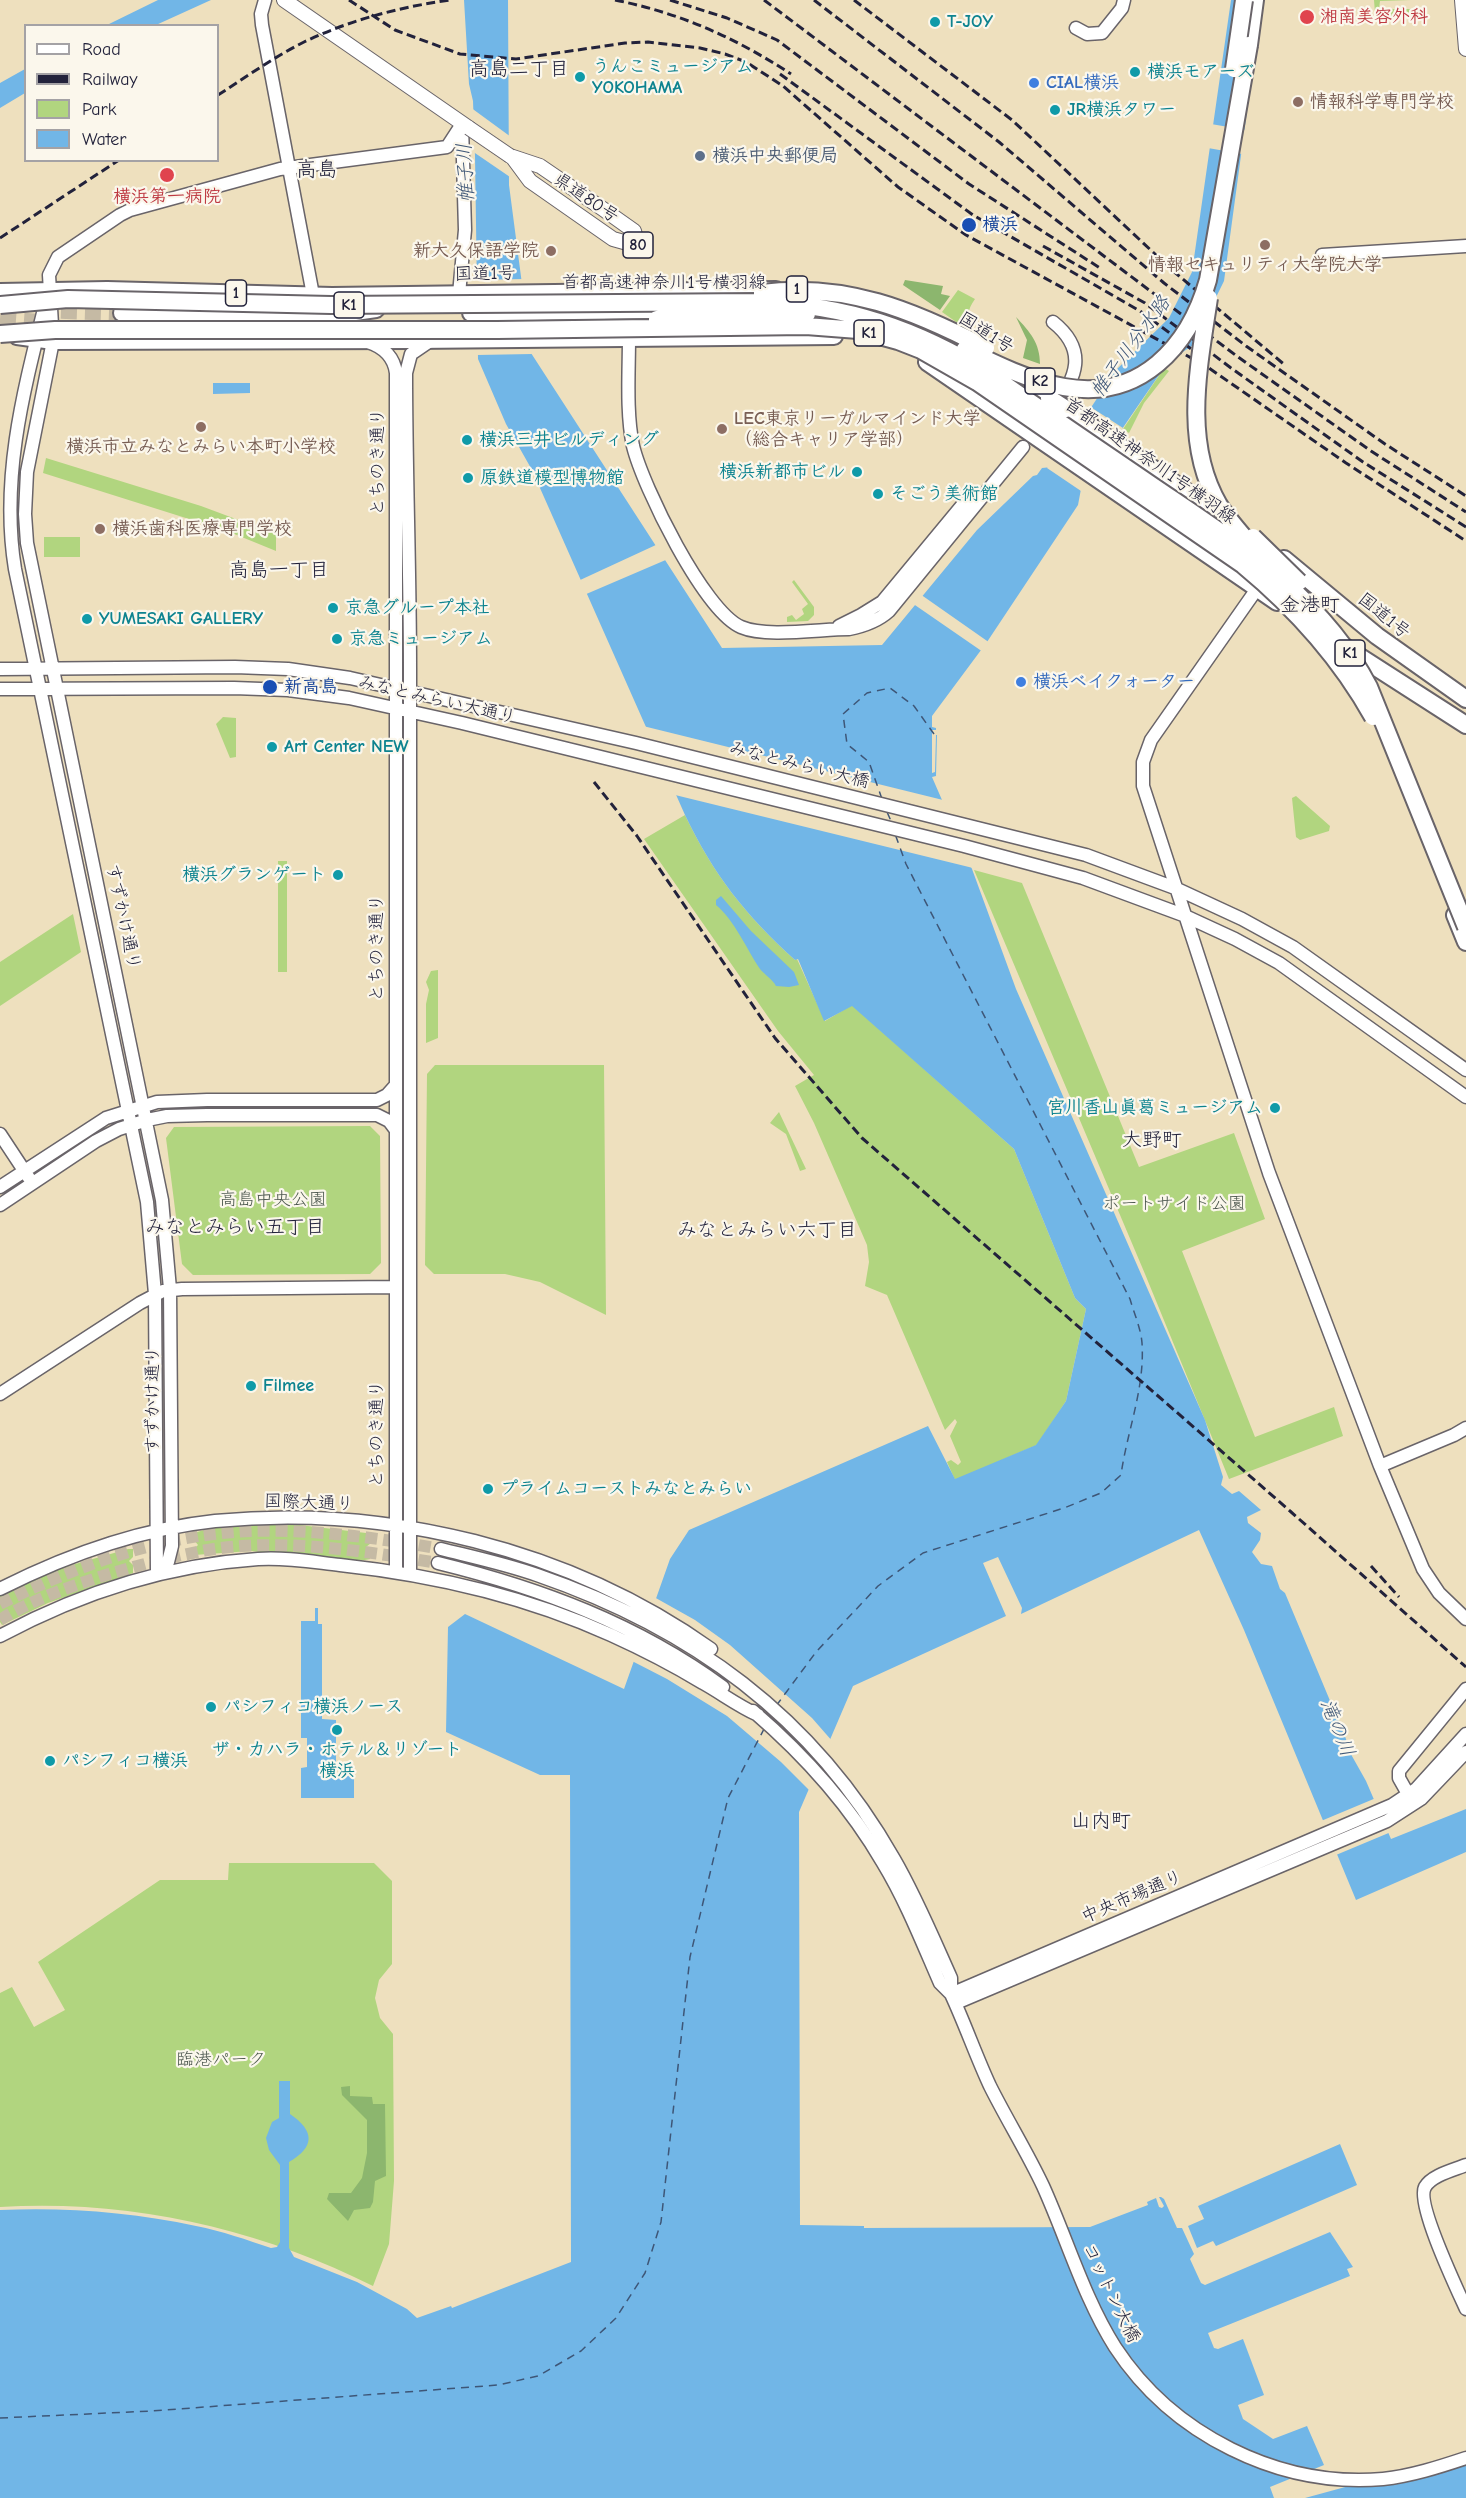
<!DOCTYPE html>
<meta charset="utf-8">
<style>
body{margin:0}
#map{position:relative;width:1466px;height:2498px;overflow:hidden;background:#eee0be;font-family:"Comic Neue",sans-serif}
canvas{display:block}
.legend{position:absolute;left:24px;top:24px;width:195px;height:138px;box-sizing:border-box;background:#fbf7ec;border:2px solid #a4a2a5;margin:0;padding:8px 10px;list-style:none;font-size:18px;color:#22223b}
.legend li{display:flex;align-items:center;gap:12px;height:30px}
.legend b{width:30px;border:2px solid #a4a2a5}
</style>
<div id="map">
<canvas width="1466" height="2498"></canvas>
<ul class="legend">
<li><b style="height:8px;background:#fff"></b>Road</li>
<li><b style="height:8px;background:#22223b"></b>Railway</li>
<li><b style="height:16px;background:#b1d57f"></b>Park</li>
<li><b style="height:16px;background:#71b6e7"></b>Water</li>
</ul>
</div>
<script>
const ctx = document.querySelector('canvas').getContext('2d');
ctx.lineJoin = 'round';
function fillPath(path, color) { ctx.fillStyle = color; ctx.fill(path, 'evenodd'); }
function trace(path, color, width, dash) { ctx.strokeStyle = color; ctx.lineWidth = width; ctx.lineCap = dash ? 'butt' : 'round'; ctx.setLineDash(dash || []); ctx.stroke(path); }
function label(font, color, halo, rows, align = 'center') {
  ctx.font = font + ' "Comic Neue","Klee One",sans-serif'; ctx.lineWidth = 4.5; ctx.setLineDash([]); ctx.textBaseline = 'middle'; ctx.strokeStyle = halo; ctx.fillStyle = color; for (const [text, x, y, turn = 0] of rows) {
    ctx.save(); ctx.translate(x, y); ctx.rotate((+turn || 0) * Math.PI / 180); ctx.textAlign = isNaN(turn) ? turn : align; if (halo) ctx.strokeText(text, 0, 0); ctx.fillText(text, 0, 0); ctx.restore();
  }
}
const green = new Path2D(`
 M1374,0H1411L1380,1L1379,9H1412V15H1396L1380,19L1375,13Z
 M958,290L975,299C967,310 967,318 969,331L942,312Z
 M1164,368L1169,371L1144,403L1129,433L1123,429Z
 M46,458L201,506L276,534V551L227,531L43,473Z
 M44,537H80V557H44Z
 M794,580L814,607V615L808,621L787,622V617L792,615L796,620L804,614L802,609L808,604L792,582Z
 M223,717L236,718V757L230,758L216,724Z
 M1296,796L1330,826L1329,831L1300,840L1296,837L1292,798Z
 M685,815C713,874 746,916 795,960L797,959L825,1021L852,1005L1014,1149L1075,1298L1086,1309L1066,1401L1037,1445L955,1480L947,1462L951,1460L958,1465L961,1462L950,1436L957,1422L955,1419L945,1430L887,1295L865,1286L869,1262L867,1245L814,1123L795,1086L814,1075L778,1031L644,839Z
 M278,861H287V972H278Z
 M974,870L1022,883L1139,1167L1234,1133L1265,1219L1182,1251L1255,1437L1334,1407L1343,1436L1229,1479L1145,1274Z
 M73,914L81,952L0,1006V962Z
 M438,970V1038L426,1043V1004L429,990L426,982L431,971Z
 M435,1065H604L606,1315L540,1282L505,1274H434L425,1265L427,1074Z
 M779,1112L806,1169L800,1171L786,1134L770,1123Z
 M370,1126L380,1136L381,1263L370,1274L193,1275L182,1264L166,1138L174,1127Z
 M275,1522L366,1533L371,1536V1543L366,1547L370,1552V1559L354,1562L251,1551L194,1555V1549L198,1545L194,1540V1533L214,1527Z
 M128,1549H133V1557L129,1561L133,1565V1573L48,1603L2,1625L0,1622V1595L47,1572Z
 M229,1863H374L392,1881V1964L379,1980L375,1998L380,2018L393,2034L394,2181L389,2244L373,2286C258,2228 128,2199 0,2207V1993L12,1987L34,2027L65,2010L38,1962L160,1880H228Z`);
const forest = new Path2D(`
 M905,280L943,286L941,294L950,296L940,310L903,285Z
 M1016,317C1030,332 1040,343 1040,364L1023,358L1027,340Z
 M350,2086V2096L372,2097L373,2104H385L386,2176L375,2181L373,2202L370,2208L354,2210L348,2221L327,2199L329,2193H351L362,2178L367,2153V2120L342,2095L341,2087Z`);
const water = new Path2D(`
 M158,0H211L156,25H107Z
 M464,0H508L509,185L531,353L722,648L882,645L977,530L1033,476L1037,475L1042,468L1052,467L1115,371L1169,318L1192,272L1231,0H1262L1224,281L1192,346L1161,366L1159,375L1081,489L1078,505L987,642L932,716V727L936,728V730H932V773L935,772L936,735H937L936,776L932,777L972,869L1016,989L1205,1420L1223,1477L1221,1485L1232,1494L1239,1491L1261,1510L1247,1517L1248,1523L1261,1533L1260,1540L1252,1552L1261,1564L1272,1566L1280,1589L1285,1593L1346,1739L1348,1749L1366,1781L1391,1839L1466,1809V1852L1356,1900L1244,1630L1199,1530L1021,1614L1022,1608L998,1557L983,1563L1006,1616L853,1686L799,1812L800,2225L864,2226V2228L1090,2227L1148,2205L1147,2202L1156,2198L1159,2207L1162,2208L1164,2206L1159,2197H1161L1164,2199L1177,2228H1182L1194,2254L1190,2259L1201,2283L1205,2285L1330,2232L1353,2267L1347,2269L1350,2276L1208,2333L1214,2348L1218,2349L1243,2339L1264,2395L1238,2405L1243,2419L1273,2439L1307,2426L1324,2465L1270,2487L1274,2498H0V2210C64,2207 133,2212 196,2226C222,2231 247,2240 271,2248L277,2247L280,2242V2165L269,2150L266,2138L272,2122L279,2118V2081H290V2114C315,2131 315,2147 289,2162V2248L294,2257L357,2282L407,2309L417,2318L451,2306L452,2308L571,2262L570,1775H540L446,1732L448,1627L465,1614L624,1689L670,1559L689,1530L928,1426L955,1479L1036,1445L1066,1401L1086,1309L1075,1298L1014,1149L852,1006L824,1021L798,959L795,960C746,916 713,874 685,815L532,470L506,424L478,359L475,156L473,101L469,84Z
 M25,69V93L0,108V83Z
 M213,383H250V393L213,394Z
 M721,896L751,931L794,972L799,985L789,987L776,986C773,980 765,975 760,969C746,948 735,921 716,905V900Z
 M315,1608H318V1624H322V1719L336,1720V1774H354V1798H301V1768L307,1767V1738H301V1621H315Z
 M1340,2144L1357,2185L1216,2246L1213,2241L1197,2248L1188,2226L1204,2219L1198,2206Z
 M1466,2454V2498H1305Z`);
const pier = new Path2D(`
 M470,107L511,137L510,177L472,151Z
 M1211,124L1246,130L1242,154L1208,148Z
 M524,279L532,354L477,355L474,280Z
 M1089,406L1123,428L1081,491L1047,468Z
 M658,544L668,559L584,595L578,581Z
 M920,594L990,643L983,652L912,603Z
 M643,726L943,800L973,868L671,794Z
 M654,1597L695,1620L730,1645L812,1718L833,1742L811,1792L781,1762L727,1716L667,1679L632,1661Z
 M1376,1798L1391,1832L1336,1855L1321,1821Z`);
const ferry = new Path2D(`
 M882,799L869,762L847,744L843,714L867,693L890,688L914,706L934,734
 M887,812L891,821
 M776,1706L816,1652L878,1586L923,1553L1064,1508L1101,1493L1121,1475C1127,1431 1145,1389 1142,1343C1141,1329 1134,1313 1130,1299L906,864L895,834
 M0,2418L152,2411L498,2385L538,2376L581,2351L616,2318L645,2273L661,2222L690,1957L728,1798L764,1729`);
const secondaryTunnel = new Path2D(`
 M0,1604C77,1565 164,1534 251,1531C314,1529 379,1538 441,1549
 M0,1620C33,1599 72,1586 109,1574C139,1565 171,1557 202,1551C276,1537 364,1551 438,1563`);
const highwayTunnel = new Path2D(`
 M37,310L122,313
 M0,319L55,323`);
const secondary = new Path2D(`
 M265,0L261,14L262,25L313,295
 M1076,28L1087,34L1102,33L1122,8L1124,0
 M1322,255L1466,246
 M459,294L465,230L462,125
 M46,301C24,389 0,478 15,569L147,1202L155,1294L157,1574
 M1053,322C1088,350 1077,378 1053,409
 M629,337C629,373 626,412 633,446C643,487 704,611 741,627C766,638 821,629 849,629C864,626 878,621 889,611L1023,447
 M368,342C383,347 394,357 396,373V1572
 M1261,583L1151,740L1143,762V786L1269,1173L1380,1466L1423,1569L1439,1593L1466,1619
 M839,626L861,615L882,602L964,503
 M0,669L235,667L288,669L350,678L636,743L1086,855L1175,888L1242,919L1293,947L1466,1070
 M0,689L234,688L288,690L349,698L462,723L964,846L1083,878L1183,915L1235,939L1279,963L1466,1097
 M0,1134L29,1178
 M0,1187L106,1118L157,1102L207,1100H377L387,1095L395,1086
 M0,1205L96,1141L119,1129L147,1120L167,1116L207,1115H377L389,1121L395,1129
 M0,1394L140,1303L163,1291L182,1289L395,1287
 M1380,1466L1454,1435L1466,1428
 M441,1549C473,1557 506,1564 537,1575C691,1628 813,1716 894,1859C916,1897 933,1938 951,1978V1994C965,2024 976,2056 990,2086C1007,2120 1027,2152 1043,2186C1067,2239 1084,2298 1115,2347C1172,2434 1278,2488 1383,2479C1411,2476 1439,2467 1466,2458
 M438,1563C540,1588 637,1624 723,1687
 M157,1574L168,1562L172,1546L170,1289L162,1200L27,543L25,514L27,472L53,341L49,275L58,257L120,215L130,210L280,169L447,147L462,124
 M410,1574V668C410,570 406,471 406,373L411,354L430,341
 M0,1589C67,1555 140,1529 215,1521C387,1504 570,1549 711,1649
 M0,1636C80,1593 167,1565 258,1559C285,1557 313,1562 340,1565C433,1575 525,1596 611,1635C642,1649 673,1665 703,1683C721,1693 738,1706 758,1715
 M753,1711C803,1754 850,1806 883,1863C906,1901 922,1942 940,1983L951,1994
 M1412,1801L1399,1778V1771L1466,1689
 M951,1994L1392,1805L1416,1789L1466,1734
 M956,2003L1387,1821L1421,1799L1466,1752
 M1466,2165C1454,2170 1432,2175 1425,2187C1416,2203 1457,2289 1466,2309`);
const primary = new Path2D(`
 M284,0L469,128
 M1462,0L1466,49
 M510,156L540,166L603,209L634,231L638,246L613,239L530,181L513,158`);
const highway = new Path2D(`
 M1249,45L1255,0
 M0,292L107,290L332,296L776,290
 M122,313L334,315L376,309
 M471,313L668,310
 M17,336L53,341L415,340L834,336
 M927,362L1277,602
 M1017,376L1049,398
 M1066,409L1228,520
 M1284,559L1377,636L1466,699
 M1343,646L1466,725
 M1455,915L1466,942`);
const rail = new Path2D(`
 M349,0L395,30L460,54L516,59L625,43L648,42L700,48L725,54L746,62L783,86L898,187L966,235L1206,366L1346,463L1466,541
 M615,0C680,13 736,38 791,74
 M670,0L727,18L777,40L969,184L1100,268
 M764,0L1238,357L1371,451L1466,512
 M814,0L999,142L1164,283L1246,346L1385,444L1466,496
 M854,0L1012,120L1172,270L1286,366
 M780,74L973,215L1140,311L1198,354
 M218,95C246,77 274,57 304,42C350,20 400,7 450,0
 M0,238L119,160
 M1043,246L1145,303L1231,368L1363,462L1466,527
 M594,782L637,836L775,1038L862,1138L1290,1511L1466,1667
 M1371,1566L1399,1597`);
const primaryBridge = new Path2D(`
 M469,128L510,156`);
const highwayBridge = new Path2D(`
 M1234,69L1244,0
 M762,293C845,282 913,310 986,348
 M1209,298C1199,366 1182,442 1219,505C1230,522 1244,537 1257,552
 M0,305L68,299L331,305L759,302C847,305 917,329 991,375C1044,412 1097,448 1150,484C1232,540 1322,595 1369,687L1466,927
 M657,319L681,316L807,314
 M0,334L55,330H497L806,326L858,330L898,341L921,350L977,382L1243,565C1295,608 1340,658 1373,717
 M965,349C995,364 1030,381 1064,387C1140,401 1189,347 1208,280L1249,45
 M1049,398L1066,409
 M1253,537L1299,582`);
const markers = [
 [1307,17,8,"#e0444e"],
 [935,22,6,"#0f9aa8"],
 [1135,72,6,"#0f9aa8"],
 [580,77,6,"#0f9aa8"],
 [1034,83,6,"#3f7fe0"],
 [1298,102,6,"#8d6e63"],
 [1055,110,6,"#0f9aa8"],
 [700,156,6,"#5c6f8a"],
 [167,175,8,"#e0444e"],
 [969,225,8,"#1a4fb4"],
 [1265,245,6,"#8d6e63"],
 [551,251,6,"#8d6e63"],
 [201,427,6,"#8d6e63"],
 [722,429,6,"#8d6e63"],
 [467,440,6,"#0f9aa8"],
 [857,472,6,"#0f9aa8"],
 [468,478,6,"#0f9aa8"],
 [878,494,6,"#0f9aa8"],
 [100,529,6,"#8d6e63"],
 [333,608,6,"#0f9aa8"],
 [87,619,6,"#0f9aa8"],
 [337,639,6,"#0f9aa8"],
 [1021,682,6,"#3f7fe0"],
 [270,687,8,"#1a4fb4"],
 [272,747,6,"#0f9aa8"],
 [338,875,6,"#0f9aa8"],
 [1275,1108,6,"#0f9aa8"],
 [251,1386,6,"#0f9aa8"],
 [488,1489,6,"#0f9aa8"],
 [211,1707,6,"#0f9aa8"],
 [337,1730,6,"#0f9aa8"],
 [50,1761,6,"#0f9aa8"]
];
const shields = [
 [638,245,30],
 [797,289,21],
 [236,293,21],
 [349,305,30],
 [869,333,30],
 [1040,381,30],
 [1350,653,30]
];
const shieldNames = [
 ["80",638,245],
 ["1",797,289],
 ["1",236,293],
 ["K1",349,305],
 ["K1",869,333],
 ["K2",1040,381],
 ["K1",1350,653]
];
const healthNames = [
 ["湘南美容外科",1320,17],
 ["横浜第一病院",167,197,"center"]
];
const cultureNames = [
 ["T-JOY",947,22],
 ["うんこミュージアム",592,67],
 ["YOKOHAMA",592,88],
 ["横浜モアーズ",1147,72],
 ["JR横浜タワー",1067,110],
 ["横浜三井ビルディング",479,440],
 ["横浜新都市ビル",845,472,"right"],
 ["原鉄道模型博物館",480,478],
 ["そごう美術館",890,494],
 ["京急グループ本社",345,608],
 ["YUMESAKI GALLERY",99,619],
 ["京急ミュージアム",349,639],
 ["Art Center NEW",284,747],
 ["横浜グランゲート",326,875,"right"],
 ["宮川香山眞葛ミュージアム",1263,1108,"right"],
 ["Filmee",263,1386],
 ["プライムコーストみなとみらい",500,1489],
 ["パシフィコ横浜ノース",223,1707],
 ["ザ・カハラ・ホテル＆リゾート",337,1750,"center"],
 ["横浜",337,1771,"center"],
 ["パシフィコ横浜",62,1761]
];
const shopNames = [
 ["CIAL横浜",1046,83],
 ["横浜ベイクォーター",1033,682]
];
const educationNames = [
 ["情報科学専門学校",1310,102],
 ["新大久保語学院",539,251,"right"],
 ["情報セキュリティ大学院大学",1265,265,"center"],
 ["LEC東京リーガルマインド大学",734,419],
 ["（総合キャリア学部）",734,440],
 ["横浜市立みなとみらい本町小学校",201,447,"center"],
 ["横浜歯科医療専門学校",112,529]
];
const serviceNames = [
 ["横浜中央郵便局",712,156]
];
const streetNames = [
 ["県道80号",586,198,34],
 ["国道1号",485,274,-1],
 ["首都高速神奈川1号横羽線",664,283],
 ["国道1号",986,333,32],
 ["首都高速神奈川1号横羽線",1150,461,35],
 ["とちのき通り",378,462,-90],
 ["国道1号",1384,616,39],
 ["みなとみらい大通り",437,700,13],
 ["みなとみらい大橋",799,765,14],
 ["すずかけ通り",123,917,78],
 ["とちのき通り",377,948,-90],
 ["すずかけ通り",153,1400,-90],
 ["とちのき通り",377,1434,-90],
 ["国際大通り",309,1503,2],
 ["中央市場通り",1132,1897,-23],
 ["コットン大橋",1111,2293,64]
];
const transitNames = [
 ["横浜",982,225],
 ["新高島",284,687]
];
const parkNames = [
 ["高島中央公園",273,1200],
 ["ポートサイド公園",1174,1204],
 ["臨港パーク",221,2060]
];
const neighbourhoodNames = [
 ["高島二丁目",519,69],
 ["高島一丁目",279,570],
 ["金港町",1310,605],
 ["大野町",1152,1140],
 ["みなとみらい五丁目",235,1227],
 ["みなとみらい六丁目",767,1230],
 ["山内町",1101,1821]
];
const waterNames = [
 ["帷子川",466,173,-93],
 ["帷子川分水路",1131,347,-54],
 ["滝の川",1337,1728,68]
];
const quarterNames = [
 ["高島",317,170]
];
fillPath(green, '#b1d57f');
fillPath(forest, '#8cb66e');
fillPath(water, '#71b6e7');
fillPath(pier, '#eee0be');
trace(ferry, '#3e5677', 1.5, [8, 6]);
trace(secondaryTunnel, '#c5baa4', 12, [12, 6]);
trace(highwayTunnel, '#c5baa4', 16, [16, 8]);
trace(secondary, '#696469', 15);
trace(primary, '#696469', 16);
trace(highway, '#696469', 20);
trace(secondary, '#fff', 12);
trace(primary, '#fff', 14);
trace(highway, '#fff', 16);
trace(rail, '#22223b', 3, [9, 4.5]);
trace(primaryBridge, '#696469', 16, []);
trace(highwayBridge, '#696469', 20, []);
trace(primaryBridge, '#fff', 14);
trace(highwayBridge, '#fff', 16);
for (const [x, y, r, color] of markers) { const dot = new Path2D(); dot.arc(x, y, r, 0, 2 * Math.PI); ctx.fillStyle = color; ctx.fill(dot); trace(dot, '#fbf7ec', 2); }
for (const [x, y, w] of shields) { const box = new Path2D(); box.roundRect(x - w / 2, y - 13, w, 26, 4.5); ctx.fillStyle = '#fbf7ec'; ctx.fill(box); trace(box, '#22223b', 1.5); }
label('bold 16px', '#22223b', null, shieldNames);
label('bold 18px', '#be3a42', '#fbf7ec', healthNames, 'left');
label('bold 18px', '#0d838f', '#fbf7ec', cultureNames, 'left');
label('bold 18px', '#366cbe', '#fbf7ec', shopNames, 'left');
label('bold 18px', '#785e54', '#fbf7ec', educationNames, 'left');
label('bold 18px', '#4e5e75', '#fbf7ec', serviceNames, 'left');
label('18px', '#22223b', '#fbf7ec', streetNames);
label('bold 18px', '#164399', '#fbf7ec', transitNames, 'left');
label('18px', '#4d584f', '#fbf7ec', parkNames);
label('20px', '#22223b', '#fbf7ec', neighbourhoodNames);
label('italic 20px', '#3e5677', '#fbf7ec', waterNames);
label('21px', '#22223b', '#fbf7ec', quarterNames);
</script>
